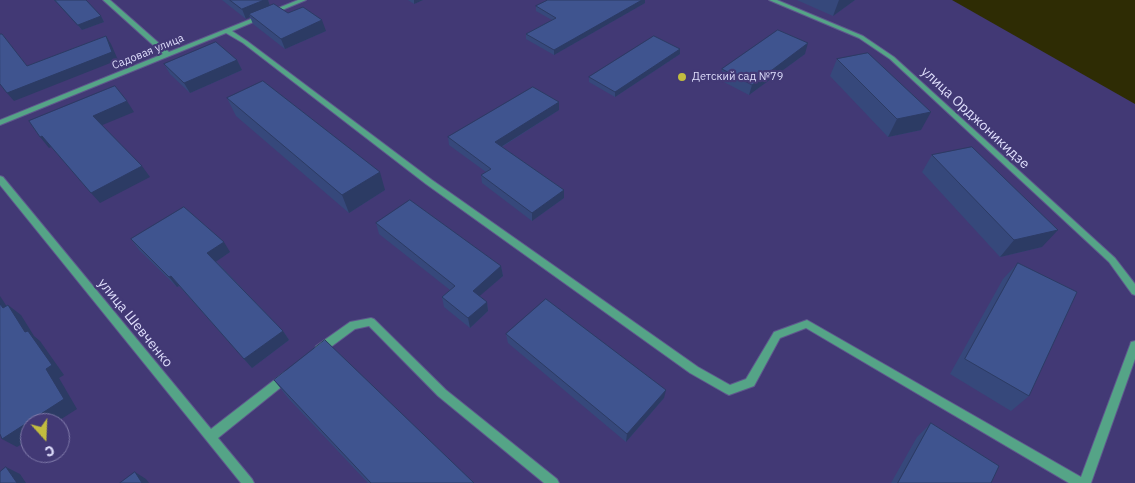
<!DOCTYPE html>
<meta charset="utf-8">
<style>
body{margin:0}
#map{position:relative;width:1135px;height:483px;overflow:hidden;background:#423975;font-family:"IBM Plex Sans",sans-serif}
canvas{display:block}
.north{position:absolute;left:20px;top:413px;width:50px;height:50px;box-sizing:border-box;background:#423975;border:1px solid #817bab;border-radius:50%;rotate:160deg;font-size:14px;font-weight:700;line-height:20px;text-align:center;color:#dfdefc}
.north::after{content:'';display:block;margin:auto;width:18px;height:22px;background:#c2bd3f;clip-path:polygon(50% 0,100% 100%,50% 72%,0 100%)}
</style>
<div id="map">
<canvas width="1135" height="483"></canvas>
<div class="north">С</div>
</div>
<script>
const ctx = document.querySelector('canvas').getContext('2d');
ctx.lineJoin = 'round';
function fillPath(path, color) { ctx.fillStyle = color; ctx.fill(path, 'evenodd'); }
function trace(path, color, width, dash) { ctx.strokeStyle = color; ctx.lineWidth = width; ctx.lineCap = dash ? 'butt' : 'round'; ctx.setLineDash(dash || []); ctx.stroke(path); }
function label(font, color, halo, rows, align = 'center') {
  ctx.font = font + ' "IBM Plex Sans",sans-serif'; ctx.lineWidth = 4.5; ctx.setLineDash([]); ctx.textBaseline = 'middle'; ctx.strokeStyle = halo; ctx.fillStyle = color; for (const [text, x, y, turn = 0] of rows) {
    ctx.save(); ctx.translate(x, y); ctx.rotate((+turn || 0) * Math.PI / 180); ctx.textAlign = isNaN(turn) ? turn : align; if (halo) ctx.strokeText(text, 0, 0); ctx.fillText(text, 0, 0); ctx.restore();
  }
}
const water = new Path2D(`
 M952,0H1135V104Z`);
const minor = new Path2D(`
 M103,0H110L169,52L298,0H306L232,31L247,41L432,180L698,367L730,385L746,379L774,332L807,320L1081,477L1130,345L1131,342L1135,341V359L1091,483H1069L806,328L780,338L754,386L729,395L725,393L690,373L426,184L243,43L226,33L0,125V120L163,54Z
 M769,0H777L863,36L894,57L1115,258L1135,284V295L1132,294L1109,262L890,59L859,38Z
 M0,176L3,177L211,429L282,374L286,372L290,374L291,377L290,380L218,438L252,479L254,483H241L0,185Z
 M371,318L374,319L446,390L557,479L559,483H544L438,396L369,326L355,329L324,352L320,353L316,352L315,349L316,346L350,322Z`);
const wall = new Path2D(`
 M54,0H86L101,16L104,22L82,30Z
 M222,0H268L270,6L326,31L285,49L253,24L250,17L246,19Z
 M408,0H423L414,4Z
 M797,0H855L833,16Z
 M645,3L554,55L526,39V34L552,20L536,11V6Z
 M680,49V54L615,97L589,82V77Z
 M805,54L749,95L720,80L722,69Z
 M837,59L921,130L888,137L830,76Z
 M237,60L242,70L190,93L170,74L164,64Z
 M227,98L385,190L349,213L236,116Z
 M559,110L502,147L564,190V198L532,221L482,183L481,175L486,172L449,145L448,137Z
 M932,155L1042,247L1000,257L922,172Z
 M376,223L501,266L503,276L479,296L487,302L488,311L470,328L444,307L442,297L450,290L379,234Z
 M131,239L230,252L216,261L283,331L289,340L252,368L179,286L177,287L139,250Z
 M1018,263L1029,396L1011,411L950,374L1003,279Z
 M506,334L664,398L626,442L508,343Z
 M274,380L474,483H368L288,398Z
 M931,423L991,483H891L917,437Z`);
const shadedWall = new Path2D(`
 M264,0H268L271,9L249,14L250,17L246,19L242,9Z
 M414,0H423L414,4Z
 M642,0H645V3L554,55V50Z
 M839,0H855L833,16Z
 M101,16L104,22L82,30L78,25Z
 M322,20L326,31L285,49L281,39Z
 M106,36L111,44L118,60L14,101L7,93Z
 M808,43L805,54L749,95L752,85Z
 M680,49V54L615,97V92Z
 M237,60L242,70L190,93L184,83Z
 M127,101L134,112L100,126L93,116Z
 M559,102V110L496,150L495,142Z
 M931,112L921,130L888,137L897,119Z
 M42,136L51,147L49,148L40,137Z
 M142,166L150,177L100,203L91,193Z
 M380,172L385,190L349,213L342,195Z
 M564,190V198L532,221V213Z
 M1058,230L1042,247L1000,257L1014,240Z
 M224,242L230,252L214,263L207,253Z
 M501,266L503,276L475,300L473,291Z
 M171,276L179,286L177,287L169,277Z
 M0,296L15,319L3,308L0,304Z
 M487,302L488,311L470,328L468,318Z
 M8,305L21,315L34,336L40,341L64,375L59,378L77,409L55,423H30V439L17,447L2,439Z
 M283,331L289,340L252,368L244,359Z
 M666,390L664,398L626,442L627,434Z
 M6,467L20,474L26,483H17Z
 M135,472L146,479L149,483H142Z`);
const building = new Path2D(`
 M55,0H86L101,16L78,25Z
 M230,0H264L242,9Z
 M548,0H642L554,50L526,34L556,18L536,6Z
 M274,4L288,13L303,7L322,20L281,39L249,14Z
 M778,30L808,43L752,85L722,69Z
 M0,34H2L27,66L106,36L112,52L7,93L0,84Z
 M654,36L680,49L615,92L589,77Z
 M216,42L237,60L184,83L164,64Z
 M868,53L931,112L897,119L837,59Z
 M263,81L380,172L342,195L227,98Z
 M115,86L127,101L93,116L142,166L91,193L42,136L40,137L29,121Z
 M533,87L559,102L495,142L564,190L532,213L481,175L491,169L448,137Z
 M972,147L1058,230L1014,240L932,155Z
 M410,200L501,266L473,291L487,302L468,318L442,297L455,286L376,223Z
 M184,207L224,242L207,253L283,331L244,359L171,276L169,277L131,239Z
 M1018,263L1077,292L1029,396L965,359Z
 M546,299L666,390L627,434L506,334Z
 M0,304L3,308L8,305L25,332L28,331L52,365L46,369L64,399L2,439L0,434Z
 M325,340L474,483H371L274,380Z
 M931,423L999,466L991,483H898Z
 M6,467L17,483H0V472Z
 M135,472L142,483H120Z`);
const markers = [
 [682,77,5,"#c2bd3f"]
];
const farStreetnames = [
 ["Садовая улица",148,52,-22]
];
const farPoinames = [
 ["Детский сад №79",692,77]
];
const streetNames = [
 ["улица Орджоникидзе",975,118,43],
 ["улица Шевченко",135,323,51]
];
fillPath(water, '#2e2c04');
trace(minor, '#5e578d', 2);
fillPath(minor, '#55a487');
fillPath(wall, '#36487b');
fillPath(shadedWall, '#2c3b64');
fillPath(building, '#3f548f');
trace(building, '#2c3b64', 1);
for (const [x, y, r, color] of markers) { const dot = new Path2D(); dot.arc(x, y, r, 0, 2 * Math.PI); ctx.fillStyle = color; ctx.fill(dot); trace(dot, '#423975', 2); }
label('11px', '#dfdefc', '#423975', farStreetnames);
label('11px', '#dfdefc', '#423975', farPoinames, 'left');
label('14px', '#dfdefc', '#423975', streetNames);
</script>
